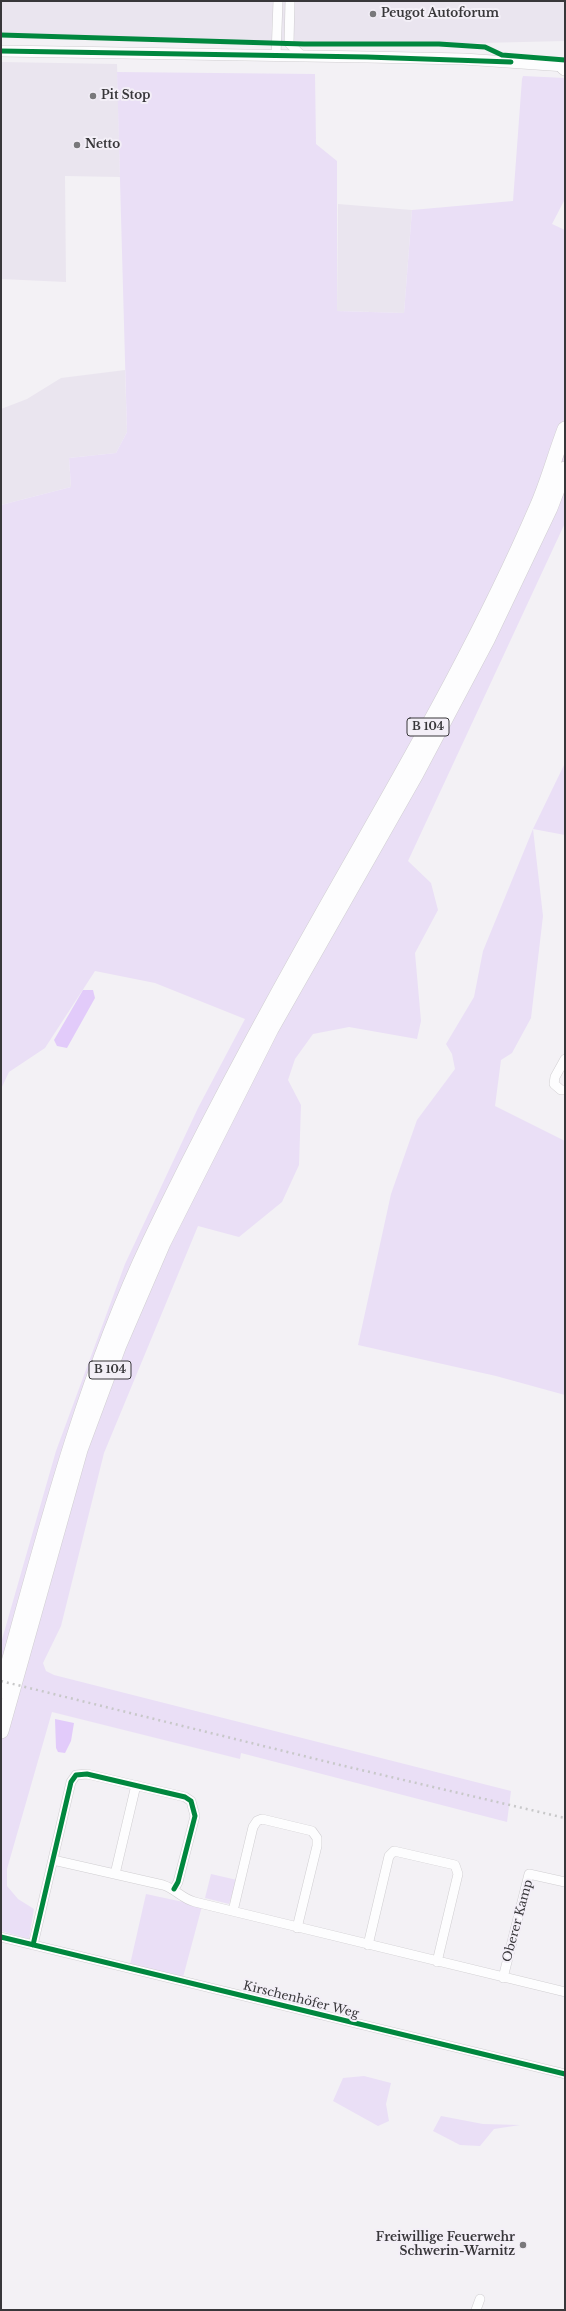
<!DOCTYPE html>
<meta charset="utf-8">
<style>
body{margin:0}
#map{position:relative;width:566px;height:2311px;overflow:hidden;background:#f3f1f5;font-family:"Libre Baskerville",serif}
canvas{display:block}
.frame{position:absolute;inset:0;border:2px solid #38373a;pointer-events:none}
</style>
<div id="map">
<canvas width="566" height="2311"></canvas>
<div class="frame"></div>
</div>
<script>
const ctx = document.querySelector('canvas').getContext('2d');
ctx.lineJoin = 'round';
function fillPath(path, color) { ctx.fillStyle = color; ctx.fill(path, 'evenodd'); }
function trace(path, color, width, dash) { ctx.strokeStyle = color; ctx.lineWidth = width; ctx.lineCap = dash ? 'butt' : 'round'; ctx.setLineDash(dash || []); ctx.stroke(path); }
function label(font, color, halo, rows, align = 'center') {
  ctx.font = font + ' "Libre Baskerville",serif'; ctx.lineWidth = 4; ctx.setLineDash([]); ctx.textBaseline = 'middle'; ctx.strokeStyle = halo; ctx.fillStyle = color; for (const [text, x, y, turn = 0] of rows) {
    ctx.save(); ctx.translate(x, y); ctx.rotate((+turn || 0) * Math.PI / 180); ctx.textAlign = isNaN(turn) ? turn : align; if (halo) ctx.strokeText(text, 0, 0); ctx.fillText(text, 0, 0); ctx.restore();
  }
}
const built = new Path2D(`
 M1,1H565V41L439,44H304L1,35Z
 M1,62L117,64L120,177L65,176L66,282L1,279Z
 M338,204L412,210L404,313L337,311Z
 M125,370L127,432L116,453L69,458L71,487L1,505V409L27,399L61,378Z`);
const green = new Path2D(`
 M117,72L315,74L316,144L337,161V311L404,313L412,210L513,201L522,79L523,76L565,78V199L552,224L565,230V523L408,861L431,883L438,910L415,953L421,1021L417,1039L349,1027L313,1034L295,1059L288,1080L301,1105L299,1165L282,1202L239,1237L198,1226L104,1453L61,1626L43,1663L46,1671L54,1675L511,1791L507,1822L241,1753L240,1759L52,1712L7,1869V1886L18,1899L34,1909L29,1939L1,1931V1643L56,1451L125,1264L198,1108L245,1019L155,983L95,971L45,1048L9,1072L1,1089V505L71,487L69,458L116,453L127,432Z
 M565,763V835L533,829L543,916L531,1018L512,1053L501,1060L495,1106L565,1141V1395L496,1376L358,1345L391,1194L417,1120L455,1069L452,1054L446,1044L474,997L483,951L533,829Z
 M211,1874L237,1880L229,1904L205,1898Z
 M146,1894L202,1906L182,1981L129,1969Z
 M364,2076L391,2083L386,2104L389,2121L378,2126L333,2101L343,2078Z
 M441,2116L483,2124L520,2125L494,2129L480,2146L460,2145L433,2131Z`);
const water = new Path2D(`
 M83,990H93L95,998L67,1048L57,1046L54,1040Z
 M55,1719L74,1723L71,1741L65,1753L58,1752L56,1748Z`);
const minor = new Path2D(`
 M290,1L289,43L302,56
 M276,56L278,1
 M565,1059L555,1077L554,1084L561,1090H565
 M53,1860L163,1885C176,1889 182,1899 195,1902L565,1992
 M115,1874L136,1785
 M233,1911L253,1827L257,1821L262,1819L312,1831L317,1838V1846L297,1928
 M1,1937L565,2074
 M33,1945L71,1782L76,1775L87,1774L185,1797L191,1801L195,1816L178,1882L174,1889
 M368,1945L389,1856L394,1851L455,1865L458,1874L437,1962
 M503,1978L529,1874L565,1882
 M476,2310L480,2299`);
const tertiary = new Path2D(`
 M1,51L367,57L464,59L565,66`);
const trunk = new Path2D(`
 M563,66L565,68
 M1,1691C43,1539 82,1384 150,1241C205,1126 266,1013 329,902C402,773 478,644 537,507C548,482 555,455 565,429
 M1,1731L80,1450L119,1345L163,1243L271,1029L416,774L487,640L550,508L565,469`);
const rail = new Path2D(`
 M1,1681L340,1765L565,1818`);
const cycleway = new Path2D(`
 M1,35L304,44H439L485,47L502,55L565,60
 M1,51L367,57L511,62
 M1,1937L565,2074
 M33,1945L71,1782L76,1775L87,1774L185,1797L191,1801L195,1816L178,1882L174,1889`);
const markers = [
 [373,14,4,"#79787b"],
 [93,96,4,"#79787b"],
 [77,145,4,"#79787b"],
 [523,2245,4,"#79787b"]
];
const shields = [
 [428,727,42],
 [110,1370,42]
];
const shieldNames = [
 ["B 104",428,727],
 ["B 104",110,1370]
];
const poiNames = [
 ["Peugot Autoforum",381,14],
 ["Pit Stop",101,96],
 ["Netto",85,145],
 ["Freiwillige Feuerwehr",515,2238,"right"],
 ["Schwerin-Warnitz",515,2252,"right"]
];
const streetNames = [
 ["Oberer Kamp",518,1921,-75],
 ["Kirschenhöfer Weg",301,2000,14]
];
fillPath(built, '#eae5ef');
fillPath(green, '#eadff6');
fillPath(water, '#e2cbfa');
trace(minor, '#d0ced1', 10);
trace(tertiary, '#d0ced1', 12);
trace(trunk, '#d0ced1', 16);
trace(minor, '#fdfdfe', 9);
trace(tertiary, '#fdfdfe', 11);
trace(trunk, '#fdfdfe', 15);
trace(rail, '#c8c8c9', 2.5, [2, 4]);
trace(cycleway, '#00873e', 5);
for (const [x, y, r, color] of markers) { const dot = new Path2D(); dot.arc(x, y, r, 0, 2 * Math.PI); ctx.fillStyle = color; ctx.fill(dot); trace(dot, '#f3eff7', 1.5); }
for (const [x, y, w] of shields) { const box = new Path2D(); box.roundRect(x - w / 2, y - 9, w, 18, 3); ctx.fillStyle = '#f3eff7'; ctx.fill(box); trace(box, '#38373a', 1); }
label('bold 11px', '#38373a', null, shieldNames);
label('bold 12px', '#38373a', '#f3eff7', poiNames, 'left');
label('12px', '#38373a', '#f3eff7', streetNames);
</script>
